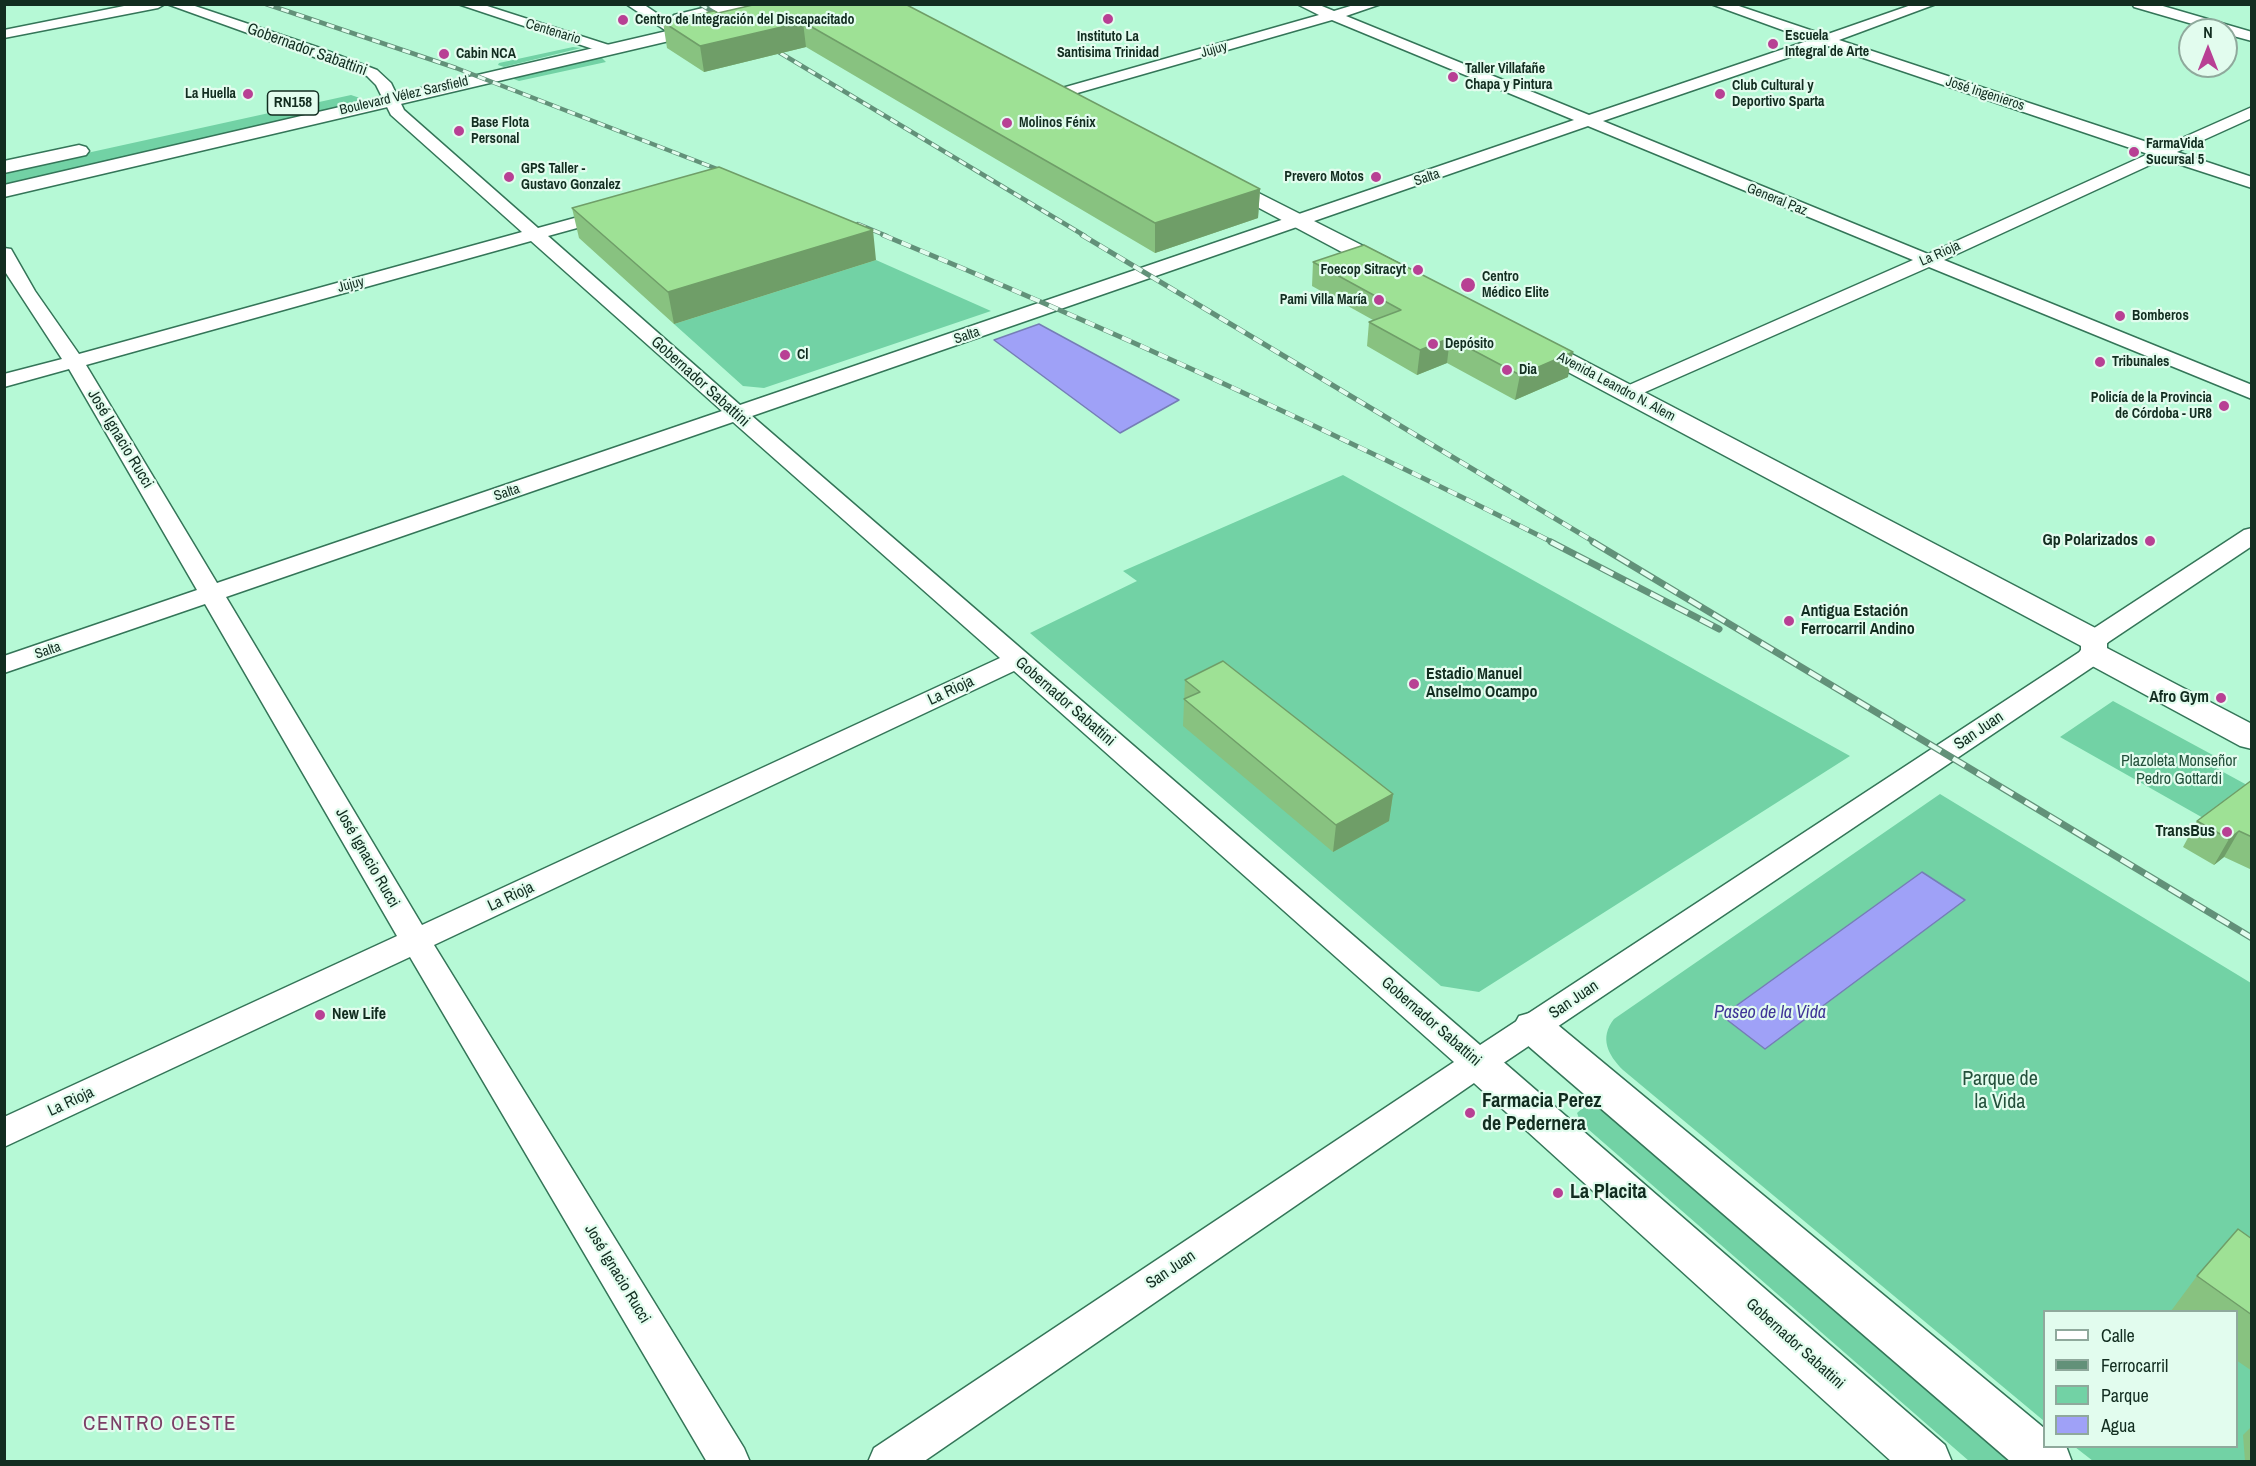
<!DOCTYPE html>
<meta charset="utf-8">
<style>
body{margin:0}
#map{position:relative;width:2256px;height:1466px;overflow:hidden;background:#b6f9d6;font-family:"Archivo Narrow",sans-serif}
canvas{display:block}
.frame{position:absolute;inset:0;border:6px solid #122d20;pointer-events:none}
.legend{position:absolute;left:2043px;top:1310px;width:195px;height:138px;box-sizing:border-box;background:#e2fcee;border:2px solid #8fa99c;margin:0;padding:8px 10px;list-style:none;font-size:18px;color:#122d20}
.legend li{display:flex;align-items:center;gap:12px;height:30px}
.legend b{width:30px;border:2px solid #8fa99c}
.north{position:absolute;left:2178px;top:18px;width:60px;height:60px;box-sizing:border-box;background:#e2fcee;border:2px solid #8fa99c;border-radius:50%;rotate:0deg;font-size:16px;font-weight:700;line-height:24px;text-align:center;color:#122d20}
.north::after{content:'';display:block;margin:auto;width:21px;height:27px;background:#b84094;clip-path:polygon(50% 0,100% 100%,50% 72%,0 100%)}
</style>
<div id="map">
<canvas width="2256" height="1466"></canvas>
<div class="frame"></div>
<ul class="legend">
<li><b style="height:8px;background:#fff"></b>Calle</li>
<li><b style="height:8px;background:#629179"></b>Ferrocarril</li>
<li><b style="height:16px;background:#72d2a5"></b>Parque</li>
<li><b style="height:16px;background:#9fa1f7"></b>Agua</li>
</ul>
<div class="north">N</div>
</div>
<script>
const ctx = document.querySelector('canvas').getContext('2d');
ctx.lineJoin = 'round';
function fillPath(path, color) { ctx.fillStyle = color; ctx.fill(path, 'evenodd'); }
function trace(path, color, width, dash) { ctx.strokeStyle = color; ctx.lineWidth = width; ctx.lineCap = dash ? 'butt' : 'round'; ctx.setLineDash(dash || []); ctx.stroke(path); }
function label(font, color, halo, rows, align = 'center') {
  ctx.font = font + ' "Archivo Narrow",sans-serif'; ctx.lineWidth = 4.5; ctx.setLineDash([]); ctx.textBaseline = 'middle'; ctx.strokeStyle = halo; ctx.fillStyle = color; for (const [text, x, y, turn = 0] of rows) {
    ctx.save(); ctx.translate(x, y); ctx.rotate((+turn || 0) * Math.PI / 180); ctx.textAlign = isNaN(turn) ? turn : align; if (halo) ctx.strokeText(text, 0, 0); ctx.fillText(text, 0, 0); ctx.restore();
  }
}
const green = new Path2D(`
 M573,47L581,48L504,67L498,65L499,63Z
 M594,56L601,57L606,62L519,81L506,76Z
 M351,95L360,98V100L358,103L5,185V171Z
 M876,260L991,311L764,388L743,386L674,324Z
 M1343,475L1850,756L1479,992L1441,986L1030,633L1137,581L1123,571Z
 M2113,701L2222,760L2214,767L2247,785L2205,819L2060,737Z
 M1940,794L2251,983V1461H2093L2075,1447L2236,1446V1312H2044V1421L1623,1070C1608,1055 1599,1038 1614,1019Z
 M1585,1106L1601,1108L2014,1461H1969L1581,1123L1577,1113Z`);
const water = new Path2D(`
 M1039,324L1179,400L1120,433L994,340Z
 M1922,872L1965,900L1765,1049L1722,1016Z`);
const minor = new Path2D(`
 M134,4H165L158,8L4,38V30Z
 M167,4H189L317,47L377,70L391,83L404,110L538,228L611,208L617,209L620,213L617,217L548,236L740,405L1574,120L1332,20L1060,98H1048L1046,95L1048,92L1319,15L1297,4H1317L1334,11L1357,4H1381L1346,16L1589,115L1810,40L1711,4H1733L1825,35L1914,4H1936L1839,40L2162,147L2252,107V118L2177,152L2252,177V188L2163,159L1944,260L2252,385V399L1929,267L1634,397L1627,399L1620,397L1617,393L1620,389L1913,260L1588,126L752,416L1480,1045L2081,651V640L2085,634L2244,530L2252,528V546L2107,643V654L2103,660L1490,1072L923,1462H868L874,1448L1454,1062L1014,671L434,945L744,1448L750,1462H707L410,957L4,1147V1117L397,936L205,604L4,673V656L197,590L69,369L4,387V374L62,359L4,270V248L11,249L35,291L79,354L522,232L391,115L376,85L367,76ZM1825,45L2148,154L1928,254L1603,121ZM531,241L722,411L217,583L86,365ZM733,422L1000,658L422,925L226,597Z
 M458,4H481L612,46L614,49L607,53L602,52Z
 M626,4H643L686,33L684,36H674Z
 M2132,4H2156L2252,32V41L2226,34V30H2213L2134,7Z`);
const tertiary = new Path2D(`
 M1221,174L1401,265L1404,270L1401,275L1393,277L1385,275L1214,184L1211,180L1214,176Z
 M1532,336L1541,338L2105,633L2109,640L2105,647L2094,650L2083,647L1523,348L1520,343L1523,338Z`);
const secondary = new Path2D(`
 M2094,644L2105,647L2252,724V749L2240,746L2083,661L2078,654L2083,647Z
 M1533,1012L1547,1016L2044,1428V1446H2066L2072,1462H2011L1519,1038L1513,1027L1519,1016Z
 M1478,1047L1492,1052L1945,1445L1952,1462H1892L1464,1074L1458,1063L1464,1052Z`);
const trunk = new Path2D(`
 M719,4H751L749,8L680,24L674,23L671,19L674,15Z
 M710,21L716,22L719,26L716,30L4,197V185Z
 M79,145L86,147L89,151L86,155L4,173V161Z`);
const railFar2 = new Path2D(`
 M266,4L456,68L730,174
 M700,4L726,20
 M767,45L1085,236
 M858,224L887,236`);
const railFar1 = new Path2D(`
 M883,235C1111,329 1334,432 1554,543
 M1082,235L1596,543`);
const rail = new Path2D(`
 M1551,542L1719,629
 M1593,542L2252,938`);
const wall = new Path2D(`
 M757,4L1260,189L1258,218L1155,253L806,47L704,72L667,48L663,22L718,13Z
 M572,208L876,260L674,324L579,238Z
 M1313,262L1568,377L1515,400L1447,363L1417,375L1367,346L1369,322L1373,320L1312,286Z
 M1185,680L1393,794L1389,821L1333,852L1183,726Z
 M2252,780V870L2224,857L2214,865L2183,847L2197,821Z
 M2252,1239V1371L2236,1360V1311H2171L2197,1276Z
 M2252,1426V1461H2245L2243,1435Z`);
const shadedWall = new Path2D(`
 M803,22L806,47L704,72L700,46Z
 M1260,189L1258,218L1155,253V223Z
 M873,230L876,260L674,324L668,292Z
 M1450,338L1447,363L1417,375L1420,350Z
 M1573,352L1568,377L1515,400L1520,375Z
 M1393,794L1389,821L1333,852L1336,825Z
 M2239,831L2224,857L2214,865L2229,839Z`);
const building = new Path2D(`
 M757,4H905L1260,189L1155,223L803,22L700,46L663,22L714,11L718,13Z
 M719,167L873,230L668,292L572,208Z
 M1364,245L1573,352L1520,375L1450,338L1420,350L1369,322L1401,310L1313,262Z
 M1223,661L1393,794L1336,825L1184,699L1200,692L1185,680Z
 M2252,780V837L2239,831L2229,839L2197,821Z
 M2238,1229L2252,1239V1315L2197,1276Z`);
const markers = [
 [1108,19,6,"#b84094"],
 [623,20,6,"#b84094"],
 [1773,44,6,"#b84094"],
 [444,54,6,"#b84094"],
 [1453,77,6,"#b84094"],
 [248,94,6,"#b84094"],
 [1720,94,6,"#b84094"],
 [1007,123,6,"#b84094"],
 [459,131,6,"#b84094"],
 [2134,152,6,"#b84094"],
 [509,177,6,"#b84094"],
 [1376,177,6,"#b84094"],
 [1418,270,6,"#b84094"],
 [1468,285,8,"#b84094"],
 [1379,300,6,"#b84094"],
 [2120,316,6,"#b84094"],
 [1433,344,6,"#b84094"],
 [785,355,6,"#b84094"],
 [2100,362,6,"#b84094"],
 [1507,370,6,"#b84094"],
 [2224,406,6,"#b84094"],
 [2150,541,6,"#b84094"],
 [1789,621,6,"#b84094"],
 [1414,684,6,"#b84094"],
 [2221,698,6,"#b84094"],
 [2227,832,6,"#b84094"],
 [320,1015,6,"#b84094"],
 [1470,1113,6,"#b84094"],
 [1558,1193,6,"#b84094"]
];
const farPoinames = [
 ["Centro de Integración del Discapacitado",635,20],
 ["Escuela",1785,36],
 ["Integral de Arte",1785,52],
 ["Instituto La",1108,37,"center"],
 ["Santisima Trinidad",1108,53,"center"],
 ["Cabin NCA",456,54],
 ["Taller Villafañe",1465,69],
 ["Chapa y Pintura",1465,85],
 ["Club Cultural y",1732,86],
 ["Deportivo Sparta",1732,102],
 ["La Huella",236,94,"right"],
 ["Base Flota",471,123],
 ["Personal",471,139],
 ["Molinos Fénix",1019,123],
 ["FarmaVida",2146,144],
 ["Sucursal 5",2146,160],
 ["GPS Taller -",521,169],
 ["Gustavo Gonzalez",521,185],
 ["Prevero Motos",1364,177,"right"],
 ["Foecop Sitracyt",1406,270,"right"],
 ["Centro",1482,277],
 ["Médico Elite",1482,293],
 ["Pami Villa María",1367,300,"right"],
 ["Bomberos",2132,316],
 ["Depósito",1445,344],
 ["Cl",797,355],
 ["Tribunales",2112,362],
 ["Dia",1519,370],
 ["Policía de la Provincia",2212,398,"right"],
 ["de Córdoba - UR8",2212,414,"right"]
];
const farStreetnames = [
 ["Centenario",553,32,17],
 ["Jujuy",1214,50,-16],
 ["José Ingenieros",1985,94,18],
 ["Boulevard Vélez Sarsfield",404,96,-13],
 ["Salta",1427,178,-19],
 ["General Paz",1777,200,22],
 ["La Rioja",1940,254,-24],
 ["Jujuy",351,285,-15],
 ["Salta",967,336,-19],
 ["Avenida Leandro N. Alem",1616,387,28],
 ["Salta",507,493,-19],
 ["Salta",48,651,-19]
];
const shields = [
 [293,103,51]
];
const shieldNames = [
 ["RN158",293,103]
];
const streetNames = [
 ["Gobernador Sabattini",307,50,20],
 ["Gobernador Sabattini",700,382,42],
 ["José Ignacio Rucci",120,439,59],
 ["La Rioja",951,691,-25],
 ["Gobernador Sabattini",1065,702,41],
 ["San Juan",1979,731,-34],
 ["José Ignacio Rucci",367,858,60],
 ["La Rioja",511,897,-25],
 ["San Juan",1574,1000,-34],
 ["Gobernador Sabattini",1431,1022,41],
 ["La Rioja",71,1102,-25],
 ["San Juan",1171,1270,-34],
 ["José Ignacio Rucci",617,1274,59],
 ["Gobernador Sabattini",1795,1344,42]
];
const poiNames = [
 ["Gp Polarizados",2138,541],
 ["Antigua Estación",1801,612,"left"],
 ["Ferrocarril Andino",1801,630,"left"],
 ["Estadio Manuel",1426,675,"left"],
 ["Anselmo Ocampo",1426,693,"left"],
 ["Afro Gym",2209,698],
 ["TransBus",2215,832],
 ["New Life",332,1015,"left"]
];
const parkNames = [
 ["Plazoleta Monseñor",2179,762],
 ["Pedro Gottardi",2179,780]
];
const waterNames = [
 ["Paseo de la Vida",1770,1013]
];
const nearParknames = [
 ["Parque de",2000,1080],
 ["la Vida",2000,1103]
];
const nearPoinames = [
 ["Farmacia Perez",1482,1102],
 ["de Pedernera",1482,1125],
 ["La Placita",1570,1193]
];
const nearNeighbourhoodnames = [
 ["CENTRO OESTE",160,1424]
];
fillPath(green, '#72d2a5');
fillPath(water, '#9fa1f7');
trace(water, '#757eb6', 1.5);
trace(minor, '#347558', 3);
trace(tertiary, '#347558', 3);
trace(secondary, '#347558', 3);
trace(trunk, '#347558', 3);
fillPath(minor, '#fff');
fillPath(tertiary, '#fff');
fillPath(secondary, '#fff');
fillPath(trunk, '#fff');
trace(railFar2, '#629179', 4.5);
trace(railFar1, '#629179', 5);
trace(rail, '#629179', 7);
trace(railFar2, '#e2fcee', 3, [8]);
trace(railFar1, '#e2fcee', 4, [10]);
trace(rail, '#e2fcee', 4.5, [14]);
fillPath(wall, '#88c280');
fillPath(shadedWall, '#6f9e68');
fillPath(building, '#9ee195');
trace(building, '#6f9e68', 1.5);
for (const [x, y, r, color] of markers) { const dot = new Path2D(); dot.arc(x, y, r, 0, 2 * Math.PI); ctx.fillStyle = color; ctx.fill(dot); trace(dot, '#e2fcee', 2); }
label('bold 14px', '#122d20', '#e2fcee', farPoinames, 'left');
label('14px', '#122d20', '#e2fcee', farStreetnames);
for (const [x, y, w] of shields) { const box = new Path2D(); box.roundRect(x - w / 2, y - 12, w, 24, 4.5); ctx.fillStyle = '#e2fcee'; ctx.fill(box); trace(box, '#122d20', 1.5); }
label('bold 15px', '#122d20', null, shieldNames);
label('16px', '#122d20', '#e2fcee', streetNames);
label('bold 16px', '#122d20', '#e2fcee', poiNames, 'right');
label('16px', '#24513c', '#e2fcee', parkNames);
label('italic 18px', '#3f3597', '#e2fcee', waterNames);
label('20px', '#24513c', '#e2fcee', nearParknames);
label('bold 20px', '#122d20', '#e2fcee', nearPoinames, 'left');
ctx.letterSpacing = '1.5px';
label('21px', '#7b3e66', '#e2fcee', nearNeighbourhoodnames);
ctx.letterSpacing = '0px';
</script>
